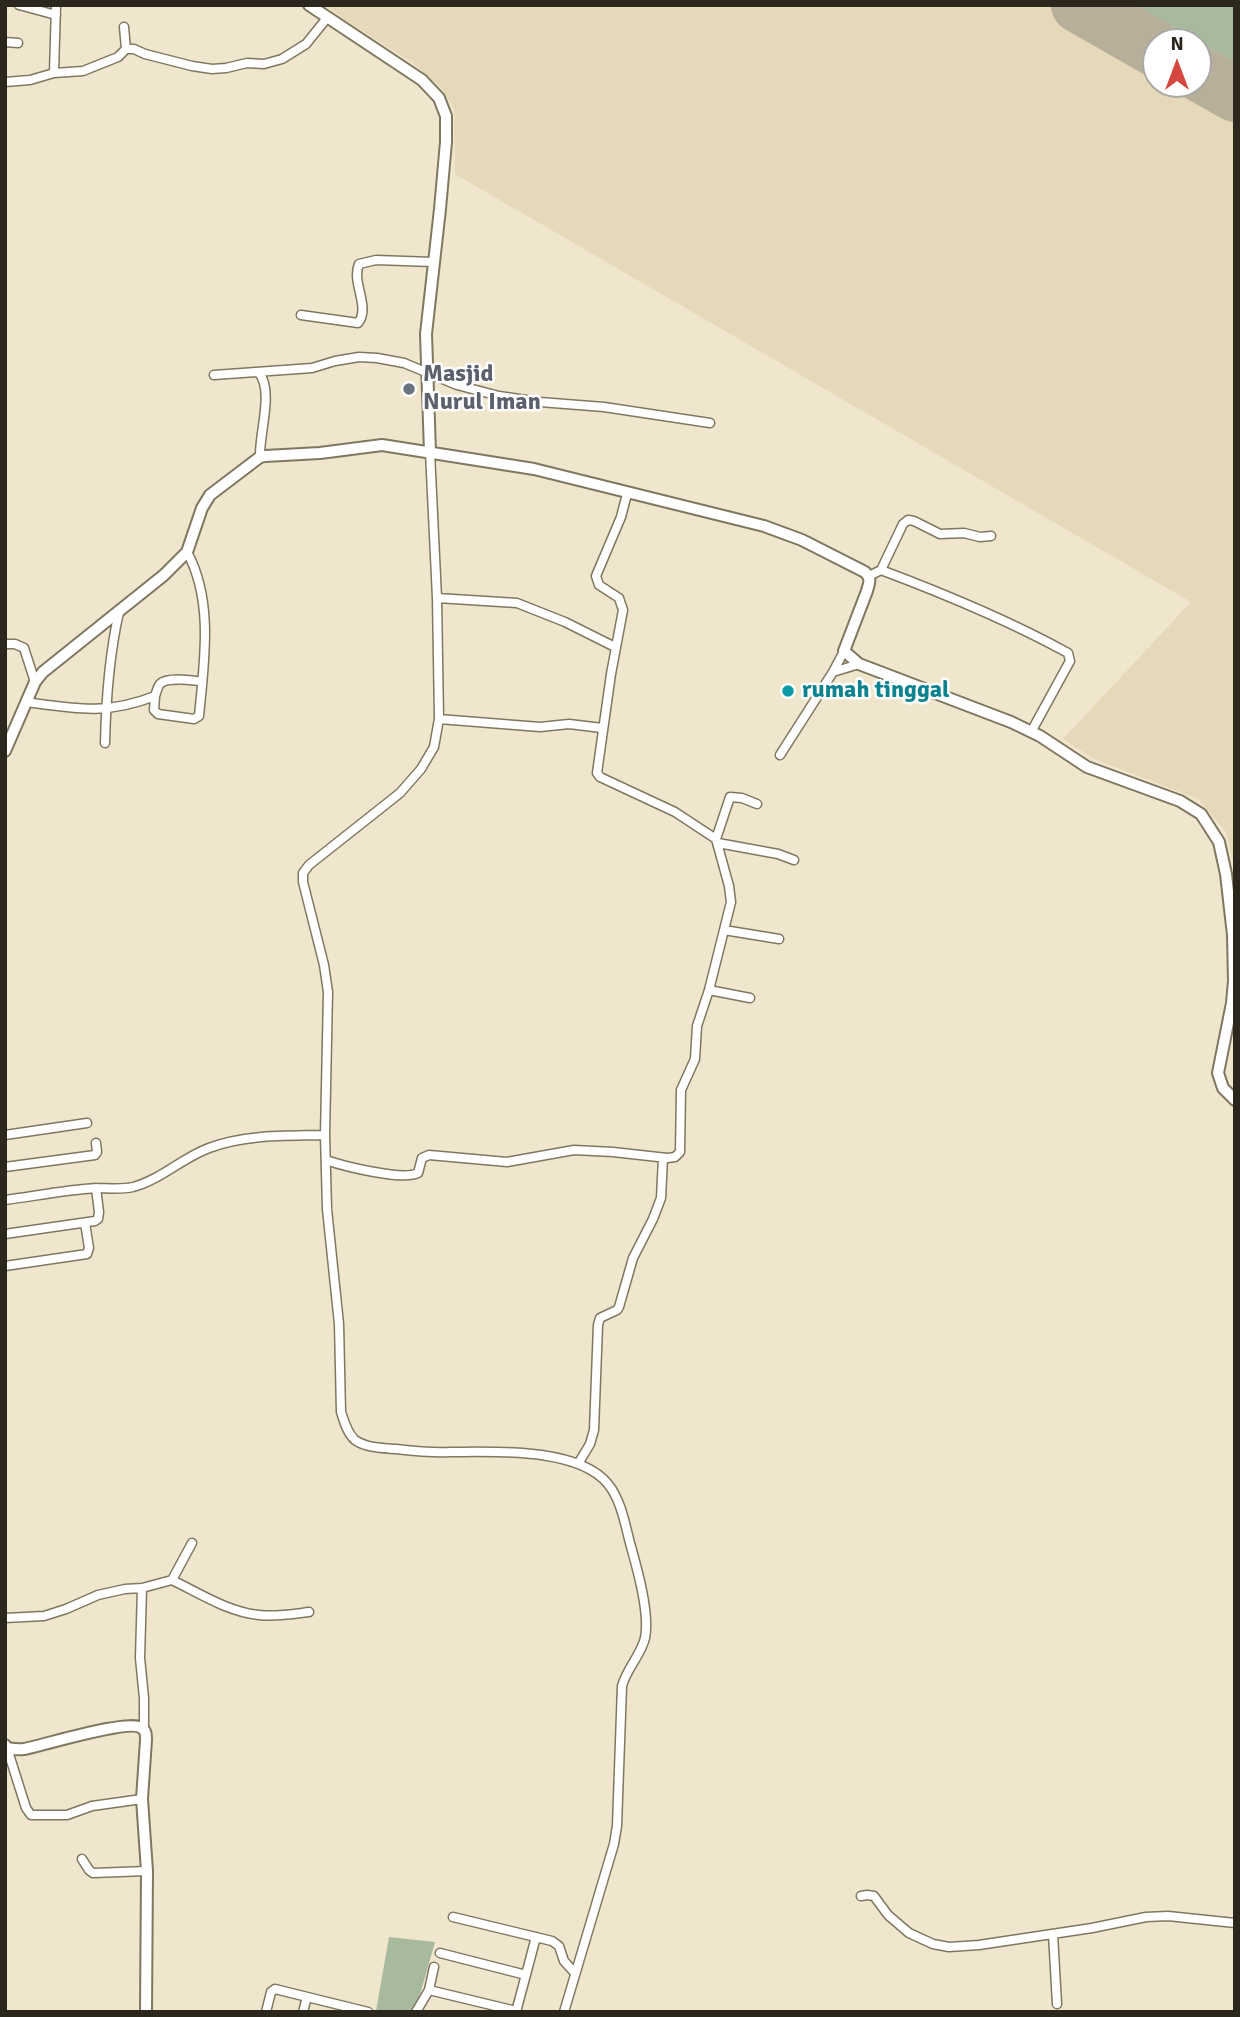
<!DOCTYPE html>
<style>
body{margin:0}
#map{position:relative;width:1240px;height:2017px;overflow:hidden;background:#f0e6cd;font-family:Signika,sans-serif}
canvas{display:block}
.frame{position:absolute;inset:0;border:7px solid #2b271d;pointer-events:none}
.north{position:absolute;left:1142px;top:28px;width:70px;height:70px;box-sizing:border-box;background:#fff;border:2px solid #aaa9a5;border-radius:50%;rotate:0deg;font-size:19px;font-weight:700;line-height:28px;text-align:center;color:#2b271d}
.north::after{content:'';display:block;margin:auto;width:24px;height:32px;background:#d4463e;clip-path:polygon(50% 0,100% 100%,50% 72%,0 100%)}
</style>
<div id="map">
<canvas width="1240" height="2017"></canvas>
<div class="frame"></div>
<div class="north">N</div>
</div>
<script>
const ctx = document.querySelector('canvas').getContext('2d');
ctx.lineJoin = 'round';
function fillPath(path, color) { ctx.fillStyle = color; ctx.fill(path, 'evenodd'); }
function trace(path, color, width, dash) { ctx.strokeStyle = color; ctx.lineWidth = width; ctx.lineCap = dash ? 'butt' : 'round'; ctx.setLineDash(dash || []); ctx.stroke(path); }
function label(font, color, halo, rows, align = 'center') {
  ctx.font = font + ' Signika,sans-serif'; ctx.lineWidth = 5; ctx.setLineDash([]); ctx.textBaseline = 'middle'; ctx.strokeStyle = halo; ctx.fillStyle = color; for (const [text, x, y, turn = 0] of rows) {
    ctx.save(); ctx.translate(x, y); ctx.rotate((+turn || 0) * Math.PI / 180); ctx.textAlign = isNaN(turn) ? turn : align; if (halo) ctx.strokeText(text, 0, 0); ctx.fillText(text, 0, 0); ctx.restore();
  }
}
const built = new Path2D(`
 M325,5H1235V871L1226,832L1198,799L1094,759L1063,739L1191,602L455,174L454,109L440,87L414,64L345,20ZM1156,42H1198V84H1156Z`);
const green = new Path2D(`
 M1135,5H1235V62Z
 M389,1937L435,1942L415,2012L376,2011Z`);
const runway = new Path2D(`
 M1079,5L1156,49
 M1198,73L1235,94`);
const street = new Path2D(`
 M19,5L56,15
 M5,42L18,43
 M126,49H134L145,54L192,66L212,69L226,68L247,63L264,64L282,59L306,44L327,18
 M54,73L83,71L118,57L126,49L124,27
 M5,82L30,80L54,73L56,5
 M301,315L358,323C371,307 351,283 359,264L376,260L433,262
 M259,373C274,391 259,433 260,457
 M214,375L312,368L335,361L359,357L377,358L404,363L457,385L499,396L540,402L604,407L710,423
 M430,452L437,598L439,719L434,747L421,769L400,793L309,865L303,873V882L324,965L328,992L325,1135L327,1209L339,1324L341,1412C344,1421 347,1433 355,1440C366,1448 383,1448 396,1449C414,1451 432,1453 450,1452C493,1452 578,1447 608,1484C621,1500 625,1524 630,1543C637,1568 650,1613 645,1638C641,1655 627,1668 622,1686L617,1826L614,1844L564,2012
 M881,570C945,594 1008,620 1068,653L1070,661L1031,732
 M869,576L881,570L903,524L908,520L914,521L940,534L964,533L980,537L991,536
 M437,598L517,603L565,622L615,647
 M5,644H15L24,648L35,682
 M833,672L844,651
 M155,696L154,710L158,714L194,719L199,716C204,663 214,601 187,552
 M26,702C77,709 107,715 155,696C156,694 158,685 160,684C166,677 194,680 202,682
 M439,719L540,727L569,724L602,728
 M105,743C106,699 109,656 119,612
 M780,755L833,672L859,664
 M716,839L730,797L742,798L757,804
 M718,843L778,854L794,860
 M724,930L779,939
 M709,990L750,998
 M5,1135L87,1123
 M326,1160C343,1166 403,1181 418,1173L422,1158L429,1155L507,1162L574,1150L613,1152L667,1158L675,1157L680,1152L681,1090L695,1059L697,1026L709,990L731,902L729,886L716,839L675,812L600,777L597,773L611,674L623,610L619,598L599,585L596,576L621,517L627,494
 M5,1167L95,1155L97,1152L96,1143
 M5,1200C35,1196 66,1190 96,1188C108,1188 120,1190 133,1187C160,1180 182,1158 209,1148C245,1134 287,1136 325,1135
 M5,1234L95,1221L98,1219L99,1212L96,1188
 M5,1266L87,1254L89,1248L85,1223
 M578,1464L590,1444L594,1430L598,1325L600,1318L617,1310L619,1307L633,1258L653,1219L661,1198L663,1158
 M172,1580C199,1593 228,1612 259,1615C275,1617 293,1614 309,1612
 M5,1618L44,1616L66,1609L98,1595L125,1589L142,1588
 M144,1729V1698L140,1658L142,1588L172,1580L192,1543
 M7,1748L26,1808L31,1815H67L92,1806L142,1799
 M82,1859L89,1870L93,1873L147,1871
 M861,1896L867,1895L874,1896L888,1915L909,1933L933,1944L949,1947L979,1945L1092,1928L1146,1917L1168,1916L1235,1923
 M453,1917L552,1941L559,1946L564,1961L575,1973
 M1053,1934L1057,2004
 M440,1953L526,1975
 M429,1990L516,2011
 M266,2012L271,1992L275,1989L368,2012
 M303,2012L307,1997
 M416,2012L429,1990L434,1967
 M516,2012L536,1937`);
const secondary = new Path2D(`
 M309,5L422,80L439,98L446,116V142L440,209L426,334L430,452
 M5,751L35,682L43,672L164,575L187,552L202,508L210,495L260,457L265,456L320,453L382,445L534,469L764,526L802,540L865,572C872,579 869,583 867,591L844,651L859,664L1011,722L1040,736L1087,767L1180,801L1201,814L1219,842L1226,874L1233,935L1234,981L1232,1003L1218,1073L1223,1088L1235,1100
 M5,1745L7,1748C13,1749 18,1750 24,1749C42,1746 132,1717 143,1729C146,1731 146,1736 146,1740L142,1799L147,1871L146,2012`);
const markers = [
 [409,389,7,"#6b7280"],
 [788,691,7,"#0f9aa8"]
];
const worshipNames = [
 ["Masjid",423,375],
 ["Nurul Iman",423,403]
];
const cultureNames = [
 ["rumah tinggal",802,691]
];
fillPath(built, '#e6d9b9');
fillPath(green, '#a8ba9e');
trace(runway, '#b7af9a', 56);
trace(street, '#807760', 11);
trace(secondary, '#807760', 14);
trace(street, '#fff', 8);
trace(secondary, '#fff', 10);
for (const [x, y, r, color] of markers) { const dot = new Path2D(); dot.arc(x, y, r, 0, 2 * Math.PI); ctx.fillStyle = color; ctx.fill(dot); trace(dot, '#fff', 2.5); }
label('bold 24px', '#5b616d', '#fff', worshipNames, 'left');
label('bold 24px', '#0d838f', '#fff', cultureNames, 'left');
</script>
